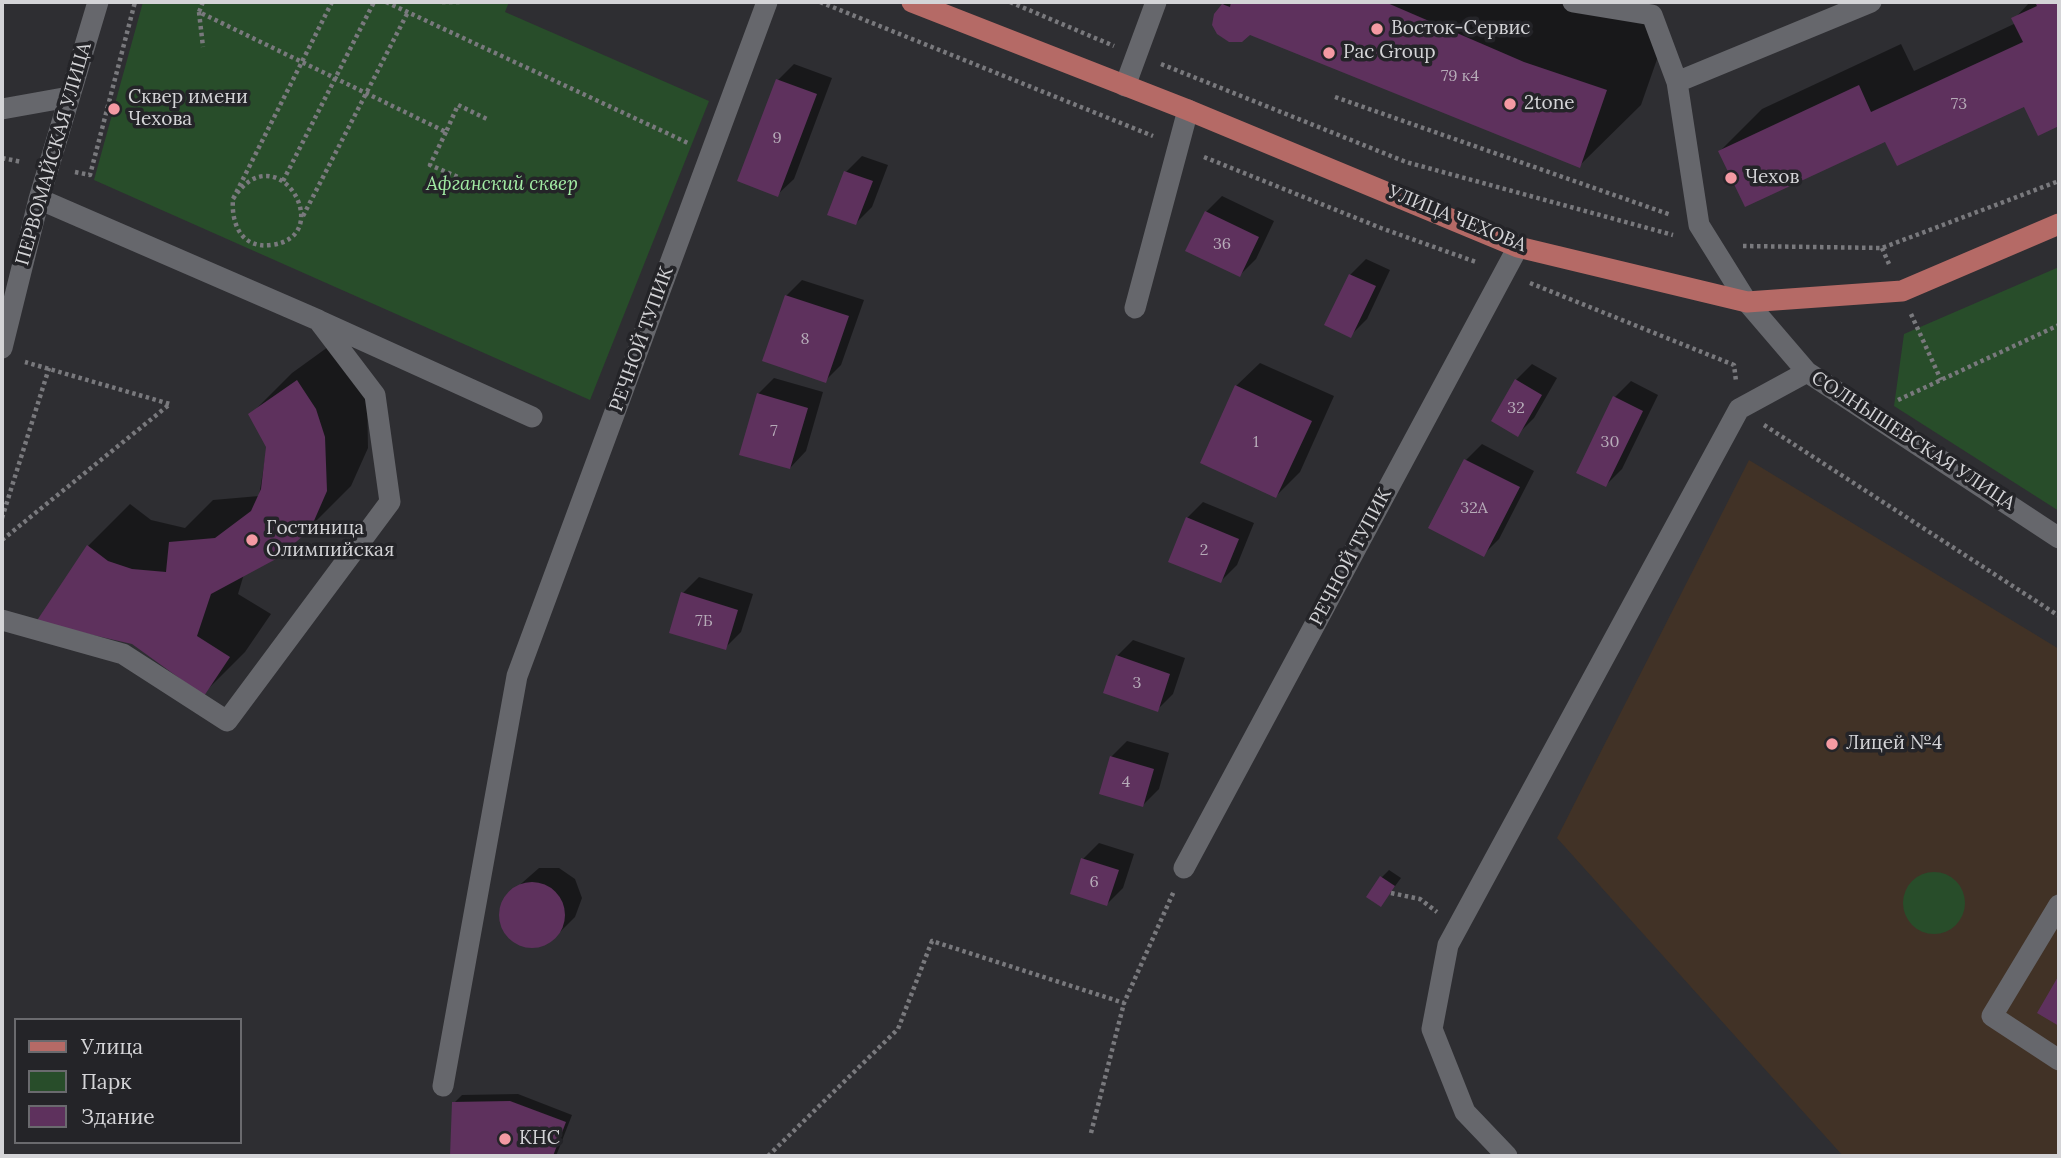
<!DOCTYPE html>
<meta charset="utf-8">
<style>
body{margin:0}
#map{position:relative;width:2061px;height:1158px;overflow:hidden;background:#2e2e32;font-family:Lora,serif}
canvas{display:block}
.frame{position:absolute;inset:0;border:4px solid #d4d4d7;pointer-events:none}
.legend{position:absolute;left:14px;top:1018px;width:228px;height:126px;box-sizing:border-box;background:#242428;border:2px solid #6a6a6e;margin:0;padding:9px 12px;list-style:none;font-size:21px;color:#d4d4d7}
.legend li{display:flex;align-items:center;gap:14px;height:35px}
.legend b{width:35px;border:2px solid #6a6a6e}
</style>
<div id="map">
<canvas width="2061" height="1158"></canvas>
<div class="frame"></div>
<ul class="legend">
<li><b style="height:9px;background:#b56a66"></b>Улица</li>
<li><b style="height:19px;background:#284d2a"></b>Парк</li>
<li><b style="height:19px;background:#5e315d"></b>Здание</li>
</ul>
</div>
<script>
const ctx = document.querySelector('canvas').getContext('2d');
ctx.lineJoin = 'round';
function fillPath(path, color) { ctx.fillStyle = color; ctx.fill(path, 'evenodd'); }
function trace(path, color, width, dash) { ctx.strokeStyle = color; ctx.lineWidth = width; ctx.lineCap = dash ? 'butt' : 'round'; ctx.setLineDash(dash || []); ctx.stroke(path); }
function label(font, color, halo, rows, align = 'center') {
  ctx.font = font + ' Lora,serif'; ctx.lineWidth = 7; ctx.setLineDash([]); ctx.textBaseline = 'middle'; ctx.strokeStyle = halo; ctx.fillStyle = color; for (const [text, x, y, turn = 0] of rows) {
    ctx.save(); ctx.translate(x, y); ctx.rotate((+turn || 0) * Math.PI / 180); ctx.textAlign = isNaN(turn) ? turn : align; if (halo) ctx.strokeText(text, 0, 0); ctx.fillText(text, 0, 0); ctx.restore();
  }
}
const education = new Path2D(`
 M1749,460L2059,649V1156H1843L1557,838Z`);
const green = new Path2D(`
 M143,2H509L505,12L709,101L590,400L94,180Z
 M2059,267V511L1894,406L1904,334Z
 M1903 903a31 31 0 1 1 62 0a31 31 0 1 1-62 0Z`);
const shadow = new Path2D(`
 M1226,2H1591L1668,28L1641,105L1579,166L1223,5Z
 M2030,2H2059V124L2038,133L2025,105L1886,139L1720,151L1762,109L1901,44L1914,71L2016,23L2014,19Z
 M794,64L832,78L794,179L777,195L778,80Z
 M862,156L888,165L872,207L856,223L846,172Z
 M1222,196L1274,221L1256,259L1240,275L1206,212Z
 M1366,259L1390,270L1367,319L1351,335L1350,275Z
 M802,280L864,300L841,365L825,381L786,296Z
 M339,339L367,394L368,448L351,486L308,529L244,574L238,594L271,614L245,652L203,694L88,546L130,504L151,520L185,528L213,500L259,496L267,447L250,415L292,373Z
 M1260,363L1334,396L1300,472L1276,496L1236,386Z
 M1532,364L1557,378L1534,418L1518,434L1516,380Z
 M774,378L823,392L806,451L790,468L758,394Z
 M1631,381L1658,395L1622,469L1606,485L1615,397Z
 M1482,444L1534,471L1499,539L1483,555L1466,460Z
 M1203,502L1254,523L1237,565L1221,581L1187,518Z
 M699,577L753,594L741,632L725,648L683,593Z
 M1133,640L1185,658L1173,694L1157,710L1117,656Z
 M1127,741L1169,753L1159,789L1143,805L1111,757Z
 M1099,843L1134,854L1123,888L1107,904L1083,859Z
 M539,868H559L575,879L582,898L575,917L559,933L543,946H523L507,934L501,916L506,897Z
 M1389,870L1401,878L1381,905L1382,877Z
 M518,1094L572,1115L556,1156H452L454,1103L462,1095Z`);
const building = new Path2D(`
 M1231,2H1385L1524,62L1607,90L1580,168L1250,35L1242,42H1229L1217,34L1212,25L1214,14L1222,4L1230,7Z
 M2035,2H2059V126L2038,136L2024,107L1897,166L1885,142L1745,207L1718,151L1859,85L1871,112L2023,42L2011,18L2037,6Z
 M776,79L817,94L778,197L737,181Z
 M844,171L873,181L856,225L827,215Z
 M1205,211L1259,237L1240,277L1185,251Z
 M1349,274L1376,286L1351,338L1324,325Z
 M785,295L849,316L826,383L762,361Z
 M1515,379L1542,395L1518,437L1491,421Z
 M297,380L316,409L325,437L327,491L310,530L276,559L211,594L197,636L230,657L204,696L132,644L36,622L87,545L108,561L132,569L166,572L169,542L215,538L251,511L261,489L266,447L248,414Z
 M1235,385L1312,421L1276,498L1200,463Z
 M757,393L808,408L790,469L739,455Z
 M1613,396L1643,411L1606,487L1576,473Z
 M1464,459L1520,487L1484,557L1428,528Z
 M1186,517L1239,539L1221,583L1168,562Z
 M681,592L738,610L726,650L669,633Z
 M1116,655L1170,674L1158,712L1103,693Z
 M1110,756L1154,769L1143,807L1099,794Z
 M1081,858L1119,870L1107,906L1070,894Z
 M1380,876L1395,886L1381,907L1366,897Z
 M499 915a33 33 0 1 1 66 0a33 33 0 1 1-66 0Z
 M2059,975V1026L2037,1013Z
 M510,1101L566,1122L553,1156H450L452,1102Z`);
const path = new Path2D(`
 M203,2L199,12L446,132L458,105L489,120
 M386,2L688,143
 M442,2H460
 M820,2L1153,136
 M1010,2L1114,46
 M199,12L203,47
 M1161,64L1406,162L1673,235
 M1335,97L1671,215
 M446,132L430,165L458,177
 M1204,157L1381,228L1476,262
 M2,158L22,162
 M75,172L90,175L135,2
 M283,181L374,2
 M233,199C277,130 339,237 271,245C241,249 231,223 233,199L332,2
 M303,216L408,12
 M1743,246L1882,248L2059,181
 M1882,248L1889,264
 M1530,283L1734,365L1736,381
 M1911,314L1941,380
 M1898,400L2059,325
 M1764,425L2059,616
 M2,518L49,368
 M2,540L170,404L25,362
 M1391,893L1420,899L1437,912
 M1091,1133L1124,1003
 M768,1156L898,1029L932,941L1124,1003L1174,891`);
const minor = new Path2D(`
 M1573,2L1652,15L1677,82
 M1871,2L1677,82L1699,225L1747,302L1807,372L2059,538
 M1125,86L1156,2
 M2,109L69,97
 M1135,308L1188,110
 M320,321L532,417
 M2,348L39,199L98,2
 M2,620L123,654L227,721L390,502L375,395L318,320L39,199
 M1184,868L1518,247
 M2059,905L1992,1016L2059,1060
 M443,1086L517,676L767,2
 M1507,1156L1465,1112L1432,1029L1448,945L1739,409L1807,372`);
const major = new Path2D(`
 M912,2L1188,110L1518,247L1747,302L1902,291L2059,224`);
const markers = [
 [1377,29,7,"#f49aa3"],
 [1329,53,7,"#f49aa3"],
 [1510,104,7,"#f49aa3"],
 [114,109,7,"#f49aa3"],
 [1731,178,7,"#f49aa3"],
 [252,540,7,"#f49aa3"],
 [1832,744,7,"#f49aa3"],
 [505,1139,7,"#f49aa3"]
];
const numberNames = [
 ["79 к4",1460,76],
 ["73",1959,104],
 ["9",777,138],
 ["36",1222,244],
 ["8",805,339],
 ["32",1516,408],
 ["7",774,431],
 ["1",1256,442],
 ["30",1610,442],
 ["32А",1474,508],
 ["2",1204,550],
 ["7Б",704,621],
 ["3",1137,683],
 ["4",1126,782],
 ["6",1094,882]
];
const poiNames = [
 ["Восток-Сервис",1391,29],
 ["Pac Group",1343,53],
 ["Сквер имени",128,98],
 ["Чехова",128,120],
 ["2tone",1524,104],
 ["Чехов",1745,178],
 ["Гостиница",266,529],
 ["Олимпийская",266,551],
 ["Лицей №4",1846,744],
 ["КНС",519,1139]
];
const streetNames = [
 ["ПЕРВОМАЙСКАЯ УЛИЦА",54,154,-74],
 ["УЛИЦА ЧЕХОВА",1457,219,22],
 ["РЕЧНОЙ ТУПИК",642,339,-70],
 ["СОЛНЫШЕВСКАЯ УЛИЦА",1913,441,33],
 ["РЕЧНОЙ ТУПИК",1351,557,-62]
];
const parkNames = [
 ["Афганский сквер",502,185]
];
fillPath(education, '#413226');
fillPath(green, '#284d2a');
fillPath(shadow, '#0007');
fillPath(building, '#5e315d');
trace(path, '#79797d', 4.5, [3.5, 3.5]);
trace(minor, '#66676c', 21);
trace(major, '#b56a66', 21);
for (const [x, y, r, color] of markers) { const dot = new Path2D(); dot.arc(x, y, r, 0, 2 * Math.PI); ctx.fillStyle = color; ctx.fill(dot); trace(dot, '#242428', 2.5); }
label('16px', '#b6abb8', null, numberNames);
label('19px', '#d4d4d7', '#242428', poiNames, 'left');
label('19px', '#d4d4d7', '#242428', streetNames);
label('italic 19px', '#a2eca4', '#242428', parkNames);
</script>
